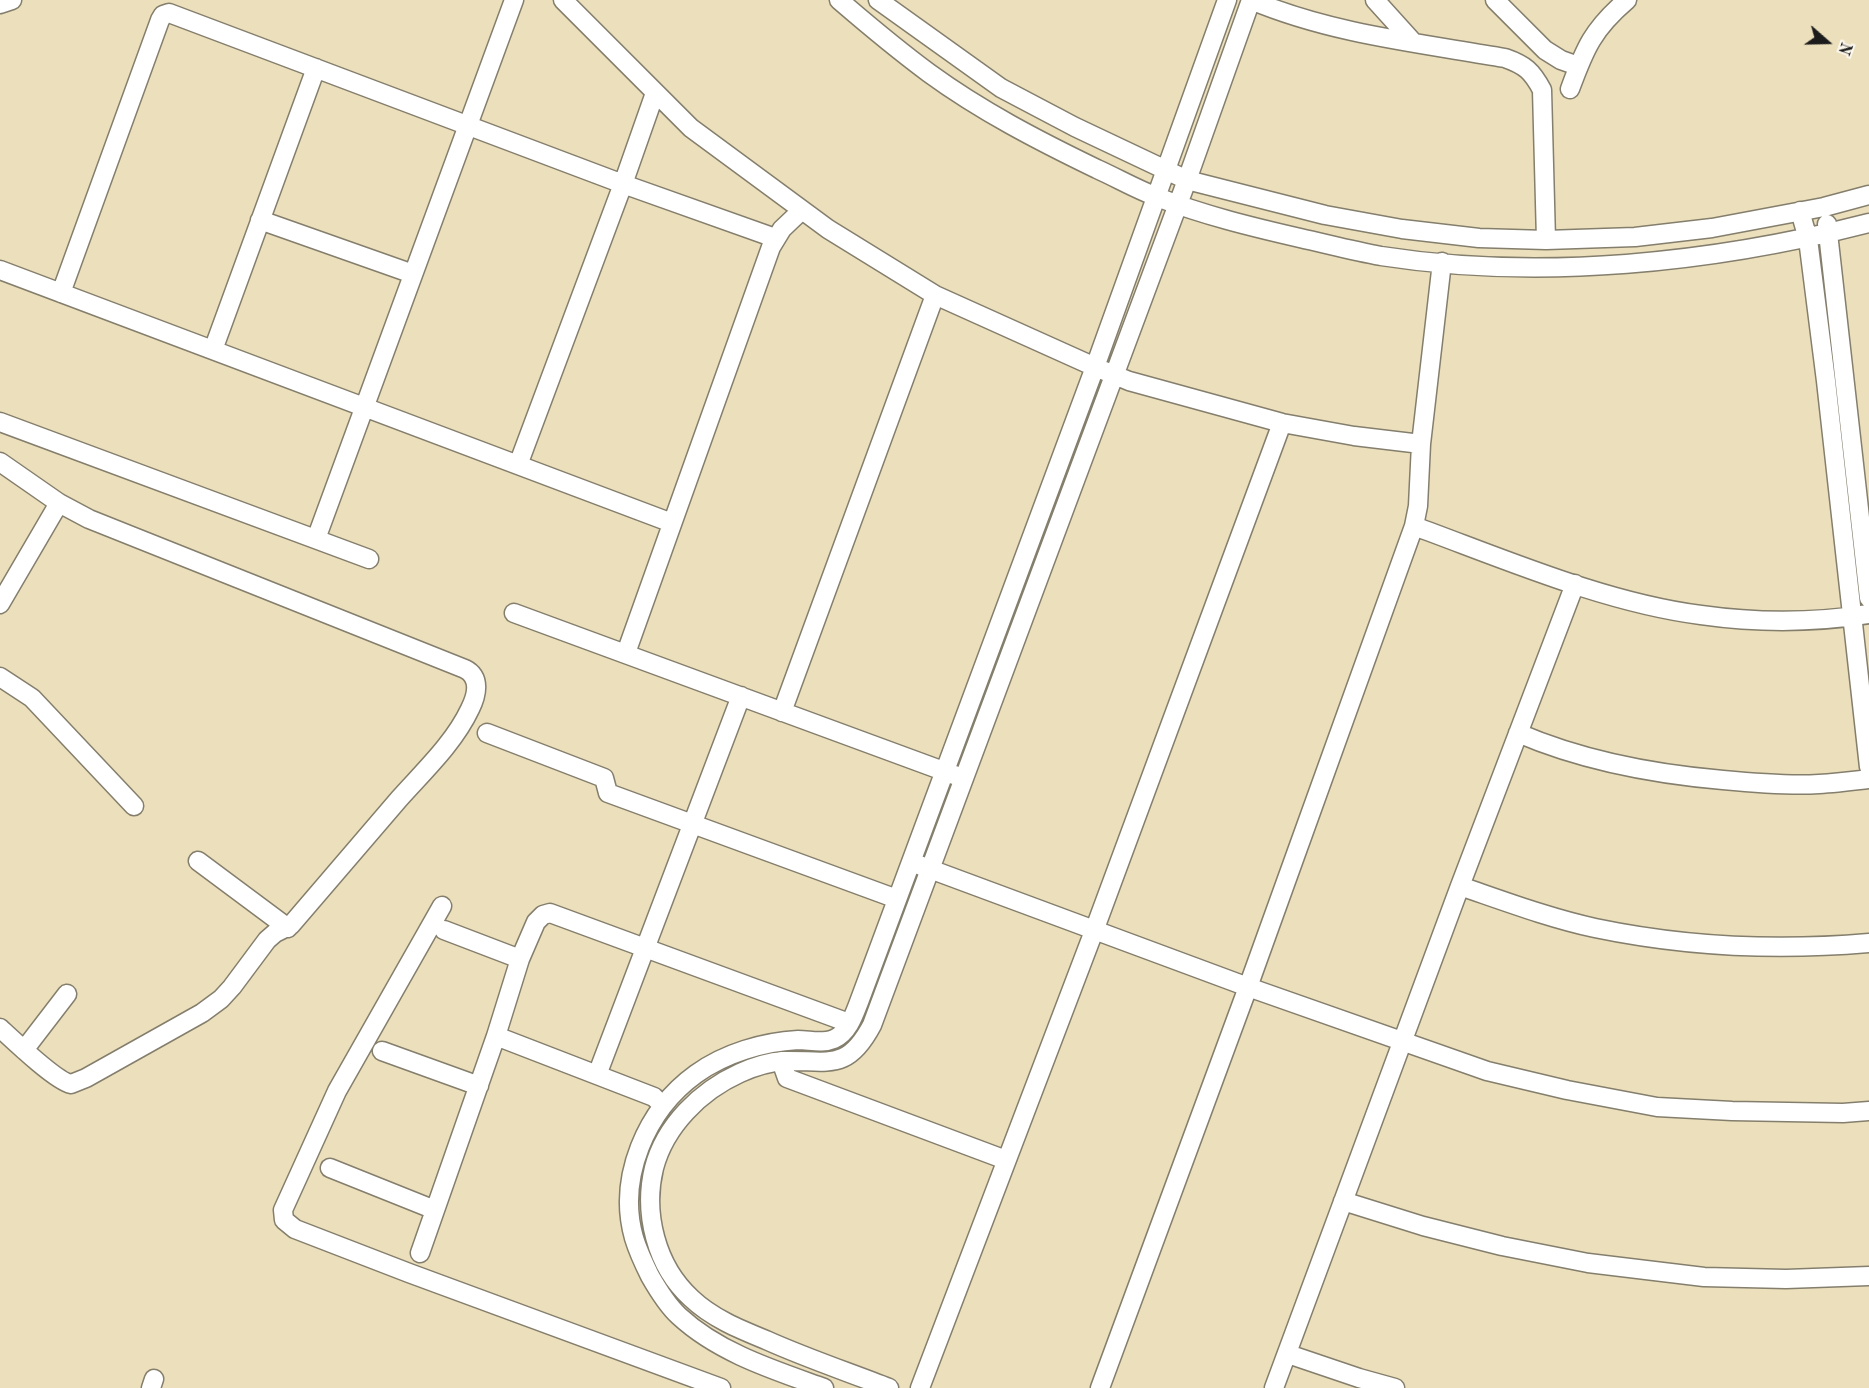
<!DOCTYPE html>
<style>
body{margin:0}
#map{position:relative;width:1869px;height:1388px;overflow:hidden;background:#ecdfbc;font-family:"Old Standard TT",serif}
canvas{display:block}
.north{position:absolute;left:1797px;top:12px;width:60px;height:60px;-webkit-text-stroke:4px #fbf7ec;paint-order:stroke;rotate:110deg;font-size:16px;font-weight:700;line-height:24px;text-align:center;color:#1c1c1c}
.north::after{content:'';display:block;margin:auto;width:21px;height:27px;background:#1c1c1c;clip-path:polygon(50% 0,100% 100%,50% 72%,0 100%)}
</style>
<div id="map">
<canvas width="1869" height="1388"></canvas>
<div class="north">N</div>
</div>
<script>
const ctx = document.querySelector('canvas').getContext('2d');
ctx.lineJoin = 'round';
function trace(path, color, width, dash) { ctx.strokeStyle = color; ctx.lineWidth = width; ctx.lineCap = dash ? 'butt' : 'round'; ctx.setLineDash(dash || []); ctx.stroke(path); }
const minor = new Path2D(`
 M563,0L691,128L828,229L935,295L1095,367L1129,381L1282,423L1354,436L1421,444
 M839,0C868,25 898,50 929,73C981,111 1039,141 1097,169C1117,178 1136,189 1157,197C1203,215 1252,227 1300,238C1327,244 1354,251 1381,256C1541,281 1713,263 1869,223
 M878,0L1001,88L1075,127L1187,180L1325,215L1402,229L1479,238L1546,240L1635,237L1712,228L1824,207L1869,195
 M1251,0C1332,34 1419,43 1505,58C1525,65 1532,71 1542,90L1546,240
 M1375,0L1413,42
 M1495,0L1545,50L1561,60L1578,66
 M0,4L12,0
 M1570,89C1585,48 1593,29 1627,0
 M1800,211L1808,239L1826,381L1869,767
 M260,220L413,274
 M1827,224L1869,598
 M0,270L672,523
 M61,293L160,20L163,15L169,13L623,184L775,238
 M213,350L316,68
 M0,422L369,559
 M0,462L59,503L89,519L465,669C481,677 477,695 470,709C454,743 424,771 399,799C363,841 327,883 291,925L275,933L267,940L232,987L221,999L202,1013L86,1078L71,1084C56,1081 13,1040 0,1028
 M518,465L623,184L655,93
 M1414,526C1504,559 1606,603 1701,615C1757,623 1813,623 1869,614
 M316,539L514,0
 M0,604L59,503
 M514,613L957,776
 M626,653L771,247L782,229L802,210
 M0,677L32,698L134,806
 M782,712L935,295
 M487,733L604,778L608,793L897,899
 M1518,733C1583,761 1653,774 1723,780C1754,783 1787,786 1819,784C1836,783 1852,781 1869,779
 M198,861L288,928
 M919,865L1248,987L1487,1071L1567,1090L1657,1107L1732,1111L1843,1113L1869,1111
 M1460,886C1504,901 1549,918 1595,928C1686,947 1777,951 1869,943
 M442,906L337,1091L283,1210L284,1220L295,1229L409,1273L721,1388
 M444,930L520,959
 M496,1036L520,959L536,922L543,915L550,913L849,1023
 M24,1050L67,994
 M382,1051L479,1086
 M781,1061L787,1078L1006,1160
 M597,1075L741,696
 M330,1168L435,1210
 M1343,1201L1423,1226L1502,1246L1588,1263L1704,1277L1786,1279L1869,1276
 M420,1253L496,1036L654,1097L663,1106
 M1288,1354L1359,1378L1395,1388
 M151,1388L154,1379
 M824,1388C774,1370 719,1353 679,1316C667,1305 658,1290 650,1276C644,1264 638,1251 634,1238C617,1178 646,1110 696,1074C725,1053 763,1042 798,1040C810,1040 822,1044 834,1039C848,1033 854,1015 859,1002L1095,367L1227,0
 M889,1388C848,1372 806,1358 766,1340C739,1329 712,1318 691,1298C656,1266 643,1213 654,1168C665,1126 700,1091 740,1073C753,1067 769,1062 784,1061C829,1060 847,1072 872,1025L1187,180L1251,0
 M920,1388L1094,931L1282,423
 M1100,1388L1248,987L1414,526L1418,506L1421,444L1442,262
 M1274,1388L1460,886L1575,584`);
trace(minor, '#847e6c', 21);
trace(minor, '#fff', 18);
</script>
